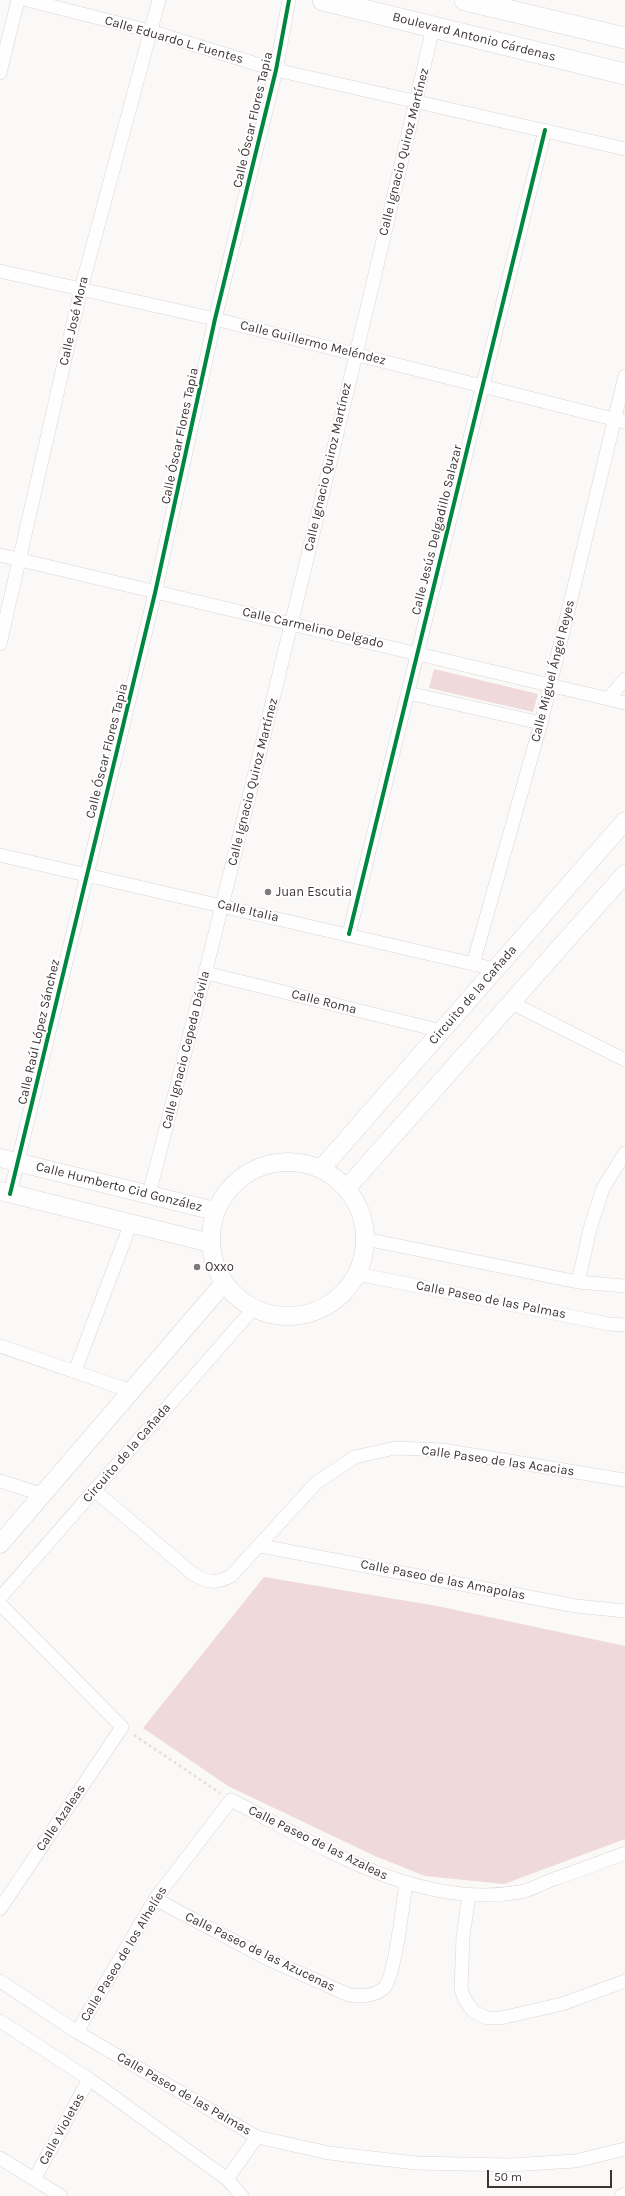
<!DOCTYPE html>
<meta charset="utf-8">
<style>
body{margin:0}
#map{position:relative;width:625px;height:2196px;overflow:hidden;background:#fbf8f8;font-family:Karla,sans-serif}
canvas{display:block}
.scale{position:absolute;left:487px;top:2170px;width:125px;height:18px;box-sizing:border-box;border:2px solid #3e3434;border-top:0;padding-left:5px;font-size:12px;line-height:14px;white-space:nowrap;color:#3e3434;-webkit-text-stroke:3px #fff;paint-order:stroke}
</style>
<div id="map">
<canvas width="625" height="2196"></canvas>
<div class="scale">50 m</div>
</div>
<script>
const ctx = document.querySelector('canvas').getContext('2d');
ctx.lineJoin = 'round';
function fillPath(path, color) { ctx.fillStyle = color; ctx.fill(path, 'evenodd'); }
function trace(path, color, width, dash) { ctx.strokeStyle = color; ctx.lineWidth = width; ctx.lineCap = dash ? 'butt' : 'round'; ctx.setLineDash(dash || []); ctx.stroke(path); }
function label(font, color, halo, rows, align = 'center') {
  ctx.font = font + ' Karla,sans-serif'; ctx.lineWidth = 3.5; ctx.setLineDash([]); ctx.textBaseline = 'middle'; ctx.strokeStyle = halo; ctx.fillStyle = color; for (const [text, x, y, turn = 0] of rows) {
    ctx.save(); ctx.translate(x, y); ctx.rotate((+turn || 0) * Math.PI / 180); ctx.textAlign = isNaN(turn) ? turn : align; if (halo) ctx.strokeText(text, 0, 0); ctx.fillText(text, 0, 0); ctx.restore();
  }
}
const green = new Path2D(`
 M434,669L538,694L533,712L429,688Z
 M264,1577L437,1606L625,1646V1839L504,1884L425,1876L375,1856L228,1786L143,1728Z`);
const path = new Path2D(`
 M134,1735L220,1793`);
const street = new Path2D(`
 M27,0L150,31L276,70L625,149
 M0,73L18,0
 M0,271L215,319L625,422
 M0,555L625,703
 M0,644L81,289L159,0
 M408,693L541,723
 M608,699L625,679
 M0,855L495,969
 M349,934L545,130
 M473,964L541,723L625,376
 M206,973L442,1031
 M512,1003L625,1060
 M10,1194L155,593L215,319L276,70L289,0
 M149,1194C249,807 342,417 433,28
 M365,1239L578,1282L625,1286
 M357,1274L609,1324L625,1325
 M578,1282L590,1229L603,1188L625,1153
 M0,1346L131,1391
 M75,1371L131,1223
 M0,1481L41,1494
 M94,1490L193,1574C209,1583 215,1584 231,1576L316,1483L355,1457L395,1448L442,1450L625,1480
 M261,1546L576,1606L625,1611
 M0,1598L253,1309
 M0,1604L122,1727L0,1909
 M469,1895L463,1937L461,1989L465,2000L474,2012L487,2018H501L562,2004L625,1981
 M155,1899L268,1959L349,1995C361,1996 374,1997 384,1988C395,1978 403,1902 406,1883
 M0,1981L77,2032L257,2137L329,2153L416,2163L510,2165L575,2161L625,2149
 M0,2021L89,2079L227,2179L242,2196
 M77,2032L155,1899L231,1800C319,1845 417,1910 520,1892C531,1890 543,1883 554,1879C578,1871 601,1862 625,1853
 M0,2158L61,2196
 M35,2178L89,2079
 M227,2179L257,2137
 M621,2196L625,2194`);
const secondary = new Path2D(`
 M0,1158L215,1211
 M211 1239a77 77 0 1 1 154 0a77 77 0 1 1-154 0Z
 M321,1169L625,821
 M346,1189L625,874
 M0,1191L210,1243
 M0,1544L224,1283`);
const primary = new Path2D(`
 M323,0L625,74
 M465,0L625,38`);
const cycleway = new Path2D(`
 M349,934L545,130
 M10,1194L155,593L215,319L276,70L289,0`);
const markers = [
 [268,892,4,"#807979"],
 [197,1267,4,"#807979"]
];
const streetNames = [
 ["Boulevard Antonio Cárdenas",474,37,14],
 ["Calle Eduardo L. Fuentes",174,40,16],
 ["Calle Óscar Flores Tapia",253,120,-77],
 ["Calle Ignacio Quiroz Martínez",404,152,-76],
 ["Calle José Mora",74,321,-77],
 ["Calle Guillermo Meléndez",313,343,14],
 ["Calle Óscar Flores Tapia",180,436,-78],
 ["Calle Ignacio Quiroz Martínez",328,467,-77],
 ["Calle Jesús Delgadillo Salazar",437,530,-76],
 ["Calle Carmelino Delgado",313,628,13],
 ["Calle Miguel Ángel Reyes",553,671,-76],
 ["Calle Óscar Flores Tapia",107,751,-76],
 ["Calle Ignacio Quiroz Martínez",253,782,-76],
 ["Calle Italia",248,911,13],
 ["Circuito de la Cañada",473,995,-49],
 ["Calle Roma",324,1002,14],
 ["Calle Raúl López Sánchez",39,1032,-77],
 ["Calle Ignacio Cepeda Dávila",186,1050,-76],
 ["Calle Humberto Cid González",119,1187,14],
 ["Calle Paseo de las Palmas",491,1300,11],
 ["Circuito de la Cañada",127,1453,-49],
 ["Calle Paseo de las Acacias",498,1461,8],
 ["Calle Paseo de las Amapolas",443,1580,11],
 ["Calle Azaleas",61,1818,-56],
 ["Calle Paseo de las Azaleas",318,1843,26],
 ["Calle Paseo de las Azucenas",260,1952,26],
 ["Calle Paseo de los Alhelíes",124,1954,-59],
 ["Calle Paseo de las Palmas",184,2094,30],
 ["Calle Violetas",62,2129,-61]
];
const poiNames = [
 ["Juan Escutia",276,892],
 ["Oxxo",205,1267]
];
fillPath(green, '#efd9db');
trace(street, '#dbd5d5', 14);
trace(secondary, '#dbd5d5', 19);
trace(primary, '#dbd5d5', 22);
trace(path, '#e2e1e1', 2.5, [3, 3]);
trace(street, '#fefefe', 13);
trace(secondary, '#fefefe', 18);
trace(primary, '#fefefe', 21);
trace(cycleway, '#00873e', 4);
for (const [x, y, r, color] of markers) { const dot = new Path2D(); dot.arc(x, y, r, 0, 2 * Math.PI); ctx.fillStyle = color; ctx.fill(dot); trace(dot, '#fff', 1.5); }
label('13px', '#3e3434', '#fff', streetNames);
label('13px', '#3e3434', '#fff', poiNames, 'left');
</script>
